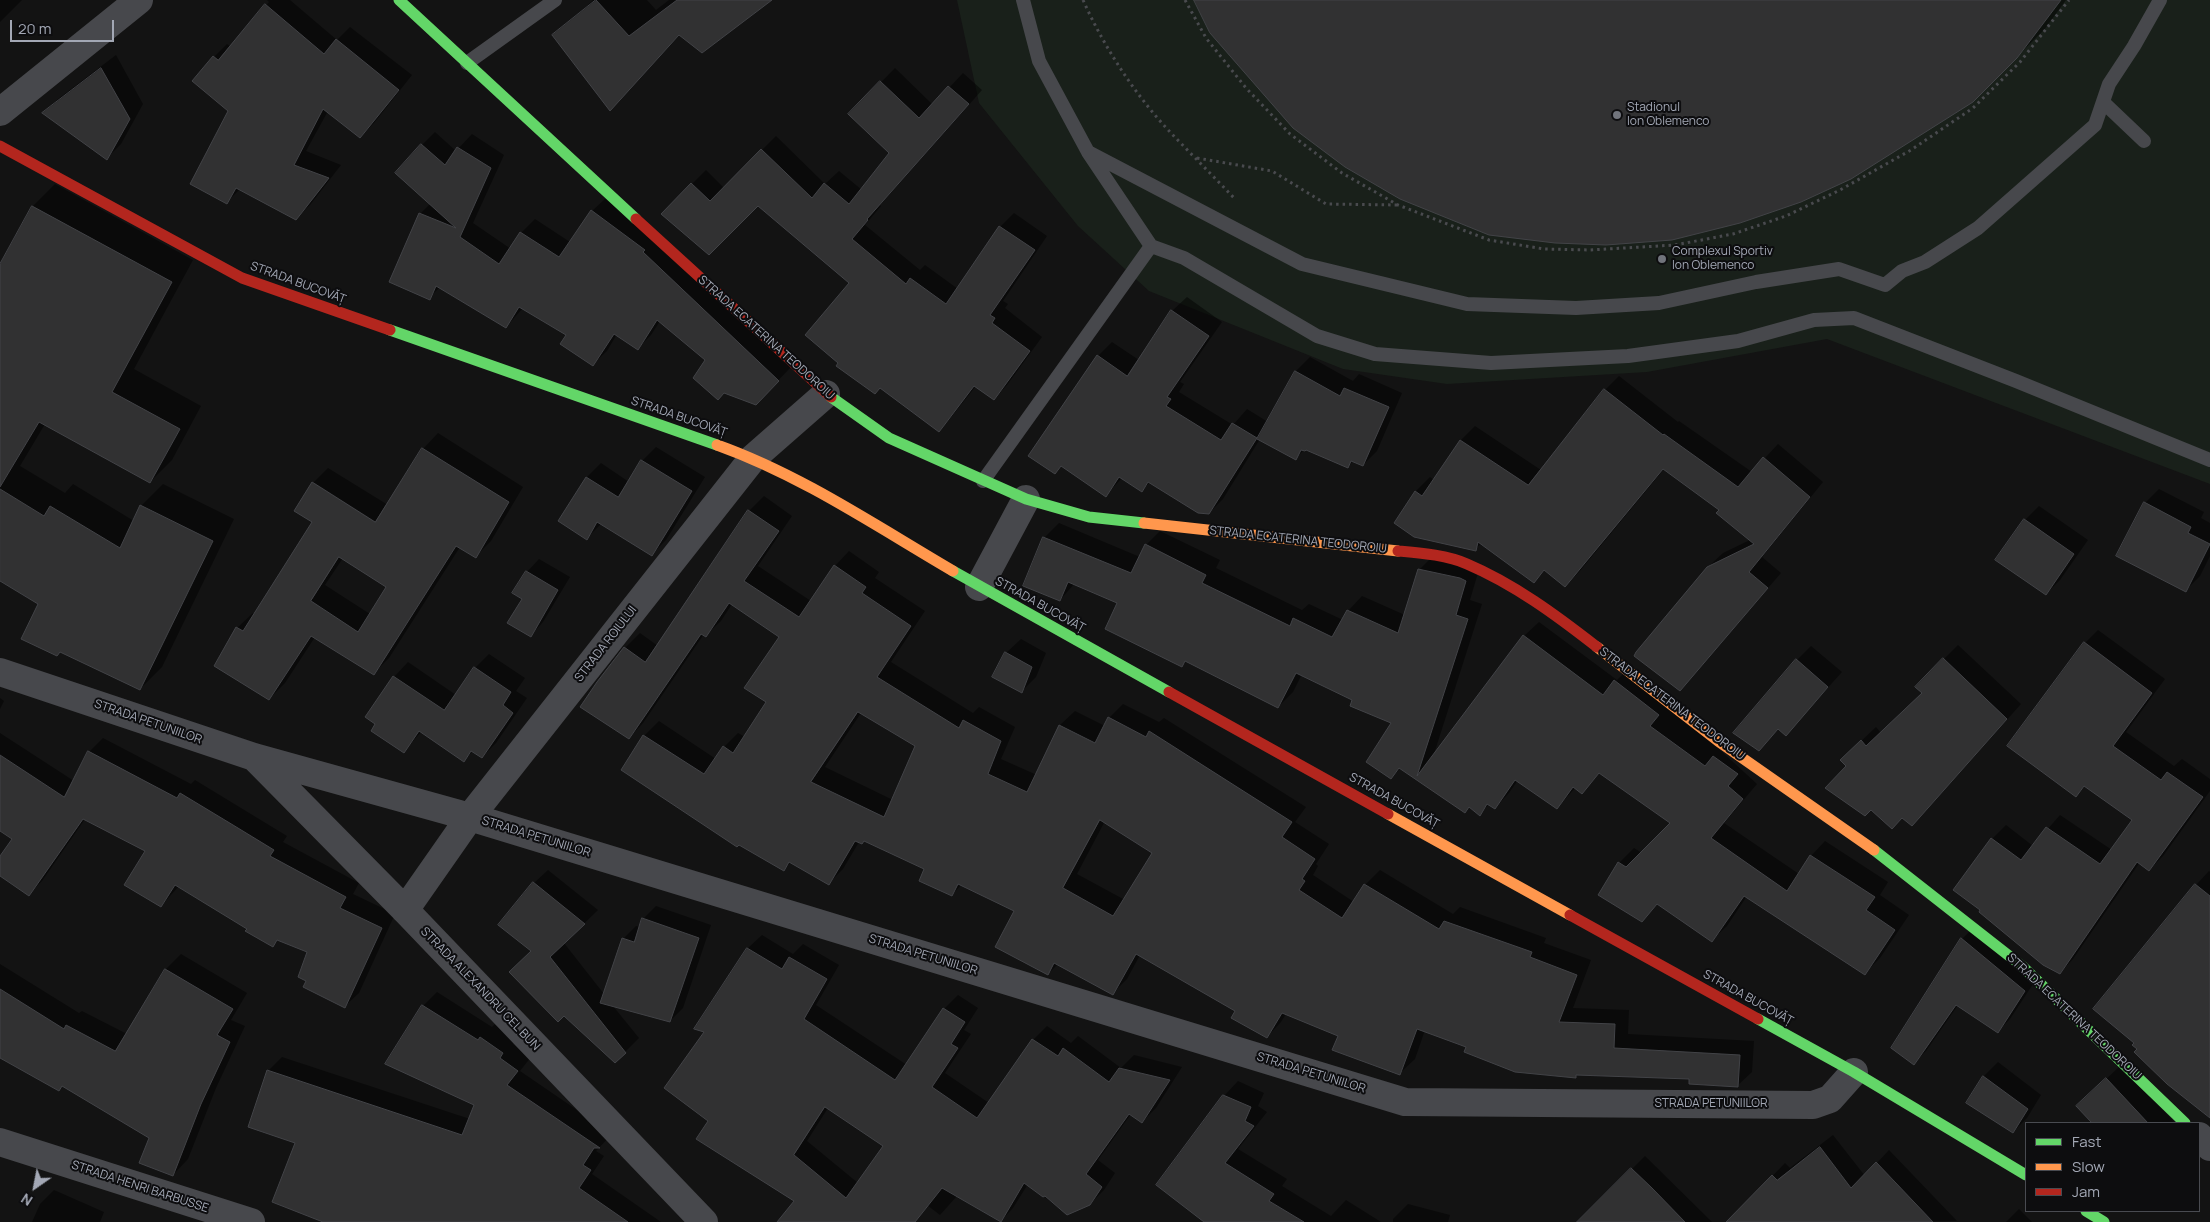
<!DOCTYPE html>
<meta charset="utf-8">
<style>
body{margin:0}
#map{position:relative;width:2210px;height:1222px;overflow:hidden;background:#131313;font-family:Manrope,sans-serif}
canvas{display:block}
.legend{position:absolute;left:2025px;top:1122px;width:175px;height:90px;box-sizing:border-box;background:#0d0d0f;border:1px solid #494b51;margin:0;padding:6px 9px;list-style:none;font-size:15px;color:#a3a8b5}
.legend li{display:flex;align-items:center;gap:10px;height:25px}
.legend b{width:25px;border:1px solid #494b51}
.north{position:absolute;left:10px;top:1162px;width:50px;height:50px;-webkit-text-stroke:4px #0d0d0f;paint-order:stroke;rotate:213deg;font-size:14px;font-weight:700;line-height:20px;text-align:center;color:#a3a8b5}
.north::after{content:'';display:block;margin:auto;width:18px;height:22px;background:#a3a8b5;clip-path:polygon(50% 0,100% 100%,50% 72%,0 100%)}
.scale{position:absolute;left:10px;top:20px;width:104px;height:22px;box-sizing:border-box;border:2px solid #a3a8b5;border-top:0;padding-left:6px;font-size:15px;line-height:18px;white-space:nowrap;color:#a3a8b5;-webkit-text-stroke:4px #0d0d0f;paint-order:stroke}
</style>
<div id="map">
<canvas width="2210" height="1222"></canvas>
<ul class="legend">
<li><b style="height:6px;background:#63d668"></b>Fast</li>
<li><b style="height:6px;background:#ff974d"></b>Slow</li>
<li><b style="height:6px;background:#b3261e"></b>Jam</li>
</ul>
<div class="north">N</div>
<div class="scale">20 m</div>
</div>
<script>
const ctx = document.querySelector('canvas').getContext('2d');
ctx.lineJoin = 'round';
function fillPath(path, color) { ctx.fillStyle = color; ctx.fill(path, 'evenodd'); }
function trace(path, color, width, dash) { ctx.strokeStyle = color; ctx.lineWidth = width; ctx.lineCap = dash ? 'butt' : 'round'; ctx.setLineDash(dash || []); ctx.stroke(path); }
function label(font, color, halo, rows, align = 'center') {
  ctx.font = font + ' Manrope,sans-serif'; ctx.lineWidth = 4; ctx.setLineDash([]); ctx.textBaseline = 'middle'; ctx.strokeStyle = halo; ctx.fillStyle = color; for (const [text, x, y, turn = 0] of rows) {
    ctx.save(); ctx.translate(x, y); ctx.rotate((+turn || 0) * Math.PI / 180); ctx.textAlign = isNaN(turn) ? turn : align; if (halo) ctx.strokeText(text, 0, 0); ctx.fillText(text, 0, 0); ctx.restore();
  }
}
const green = new Path2D(`
 M957,0H2210V484L1827,339L1647,372L1447,384L1343,369L1149,291L1078,226L979,103Z`);
const shadow = new Path2D(`
 M0,0H22L0,22Z
 M267,0H290L337,40L350,27L412,75L374,123L360,137L328,111L306,151L341,165L310,205L296,218L240,189L227,202L230,110L214,57L227,44L231,47L269,2Z
 M593,0H647L656,10L669,0H767L681,34L610,109L573,20Z
 M1196,0H2066L2044,30L1972,101Z
 M116,55L143,104L121,144L107,158L44,113L58,99Z
 M895,68L933,105L963,73L982,90L880,205L881,206L865,225L920,270L925,265L958,289L1000,227L1014,213L1047,236L1003,301L1008,304L1005,308L1042,337L1007,385L994,399L976,386L952,416L939,430L851,283L758,204L662,214L706,170L724,188L776,136L825,184L839,171L862,190L891,153L850,114Z
 M435,132L456,151L472,134L504,155L473,223L511,249L521,233L535,219L570,242L592,211L606,198L791,367L769,390L706,360L660,321L651,335L638,348L617,334L607,351L593,364L567,334L523,308L506,327L440,287L429,298L420,214L431,203L422,145Z
 M55,184L193,260L134,369L201,406L172,460L150,482L45,424L20,466L65,493L73,484L134,521L141,506L163,484L234,519L162,667L140,689L61,651L57,655L39,604L0,579V266L33,206Z
 M1187,297L1222,322L1180,382L1184,384L1179,392L1233,425L1247,409L1268,422L1296,371L1310,357L1353,381L1359,374L1402,393L1377,451L1363,465L1353,461L1348,467L1306,448L1295,459L1260,439L1223,499L1209,513L1150,482L1142,490L1122,478L1106,495L1062,465L1055,473L1098,356L1112,342L1139,360L1172,311Z
 M1619,376L1678,422L1679,421L1752,472L1778,444L1823,482L1762,557L1781,573L1680,690L1708,567L1723,553L1750,540L1721,509L1664,469L1579,572L1565,586L1545,569L1534,581L1482,543L1475,549L1395,523L1416,491L1430,477L1434,480L1461,440L1475,426L1541,470L1605,390Z
 M438,433L523,487L491,541L476,556L460,547L389,658L374,673L315,637L285,683L269,699L237,628L253,613L255,614L314,521L313,483L328,468L388,505L423,449ZM315,483L381,525L380,527L315,486ZM343,558L388,586L370,614L325,585Z
 M656,447L705,477L666,540L652,554L602,523L587,538L559,521L587,477L601,463L629,482L642,461Z
 M2159,489L2204,512L2201,518L2210,523V556L2200,576L2186,590L2145,503Z
 M764,496L792,516L758,566L811,601L835,566L849,551L879,572L875,578L925,611L891,662L973,713L979,707L1015,727L1001,759L1037,775L1060,725L1075,711L1105,726L1109,718L1123,704L1159,722L1164,718L1306,807L1295,822L1329,844L1316,864L1318,866L1313,875L1354,902L1365,885L1380,870L1453,914L1460,907L1546,938L1544,943L1591,960L1573,1008L1629,1010L1628,1034L1754,1041L1752,1072L1737,1086L1691,1078L1578,1074L1576,1076L1467,1046L1425,1030L1415,1059L1400,1073L1339,1035L1286,1014L1281,1022L1267,1037L1237,1011L1140,955L1127,979L1112,994L1058,964L1048,974L1016,911L962,884L952,895L926,868L865,840L859,842L843,869L829,883L791,862L784,869L622,769L644,736L659,721L716,759L724,747L738,733L745,737L767,702L780,637L732,604L721,621L706,635L704,634L643,723L629,738L598,682L625,648L640,633L658,646L749,511ZM861,713L916,746L893,800L825,767ZM1105,821L1154,852L1125,900L1077,874Z
 M2039,506L2088,540L2060,580L2046,594L2025,520Z
 M1059,523L1140,557L1146,545L1160,531L1220,560L1216,568L1302,610L1309,604L1343,620L1348,611L1362,596L1405,615L1419,570L1434,555L1480,566L1470,600L1482,604L1433,757L1524,636L1539,622L1617,680L1630,667L1757,784L1724,823L1799,874L1811,856L1825,841L1888,882L1880,895L1909,915L1880,958L1865,973L1747,896L1727,926L1712,940L1658,903L1641,921L1619,863L1634,848L1642,853L1672,823L1600,772L1582,792L1576,787L1557,808L1518,780L1509,793L1495,808L1489,804L1480,814L1470,807L1465,811L1401,768L1391,777L1393,722L1354,699L1302,674L1293,692L1278,707L1187,661L1182,665L1119,602L1075,583L1060,600L1044,538Z
 M539,559L570,577L543,622L531,635L523,598L527,572Z
 M2098,630L2165,679L2126,732L2174,766L2182,759L2210,779V791L2163,856L2149,870L2140,862L2073,959L2060,973L1954,889L1992,839L2006,825L2033,846L2060,815L2112,850L2134,819L2086,785L2076,795L2085,643Z
 M1021,639L1046,653L1036,677L1022,691L1006,653Z
 M1958,645L2021,704L1926,810L1847,766L1856,746L1876,727L1881,733L1924,693L1944,659Z
 M1811,646L1842,672L1786,734L1779,729L1759,749L1797,660Z
 M489,654L525,678L516,691L527,698L496,743L482,757L473,751L464,760L422,731L404,751L377,724L367,717L394,677L408,662L456,695L475,668Z
 M0,698L4,701L0,709Z
 M0,733L74,781L89,752L103,738L191,784L195,780L287,836L283,842L359,883L353,894L395,914L359,993L345,1006L308,981V951L279,939L273,945L179,886L161,906L146,851L85,819L42,881L29,894L0,874V859L14,838L0,829Z
 M548,870L598,910L564,943L604,994L624,938L636,926L640,927L643,919L656,906L711,925L683,1008L670,1021L613,1006L639,1038L615,1062L533,951L534,883Z
 M2209,871L2210,872V1116L2139,1049L2196,885Z
 M1974,927L2037,978L2010,1019L1998,1031L1958,1005L1926,1051L1914,1063L1962,939Z
 M762,935L793,954L803,944L839,965L816,1005L907,1065L944,1009L958,995L978,1008L964,1030L971,1034L945,1073L989,1103L1033,1040L1047,1026L1071,1043L1078,1036L1121,1068L1134,1055L1182,1067L1156,1108L1142,1122L1131,1114L1098,1160L1115,1173L1104,1190L1090,1204L1067,1214L1028,1184L1013,1208L1000,1222L957,1196L940,1215L897,1182L901,1222H778L796,1201L709,1121L707,1031L696,1028L748,948ZM828,1108L885,1146L858,1183L807,1141Z
 M181,954L247,993L231,1020L245,1026L216,1088L188,1159L173,1175L151,1138L63,1085L0,1057V964L79,1013L82,1011L127,1034L166,969Z
 M437,992L492,1027L495,1024L516,1039L513,1044L531,1057L520,1071L612,1134L596,1151L604,1156L592,1174L661,1222H326L268,1071L282,1057L470,1119L475,1104L387,1064L423,1006Z
 M1998,1062L2041,1095L2027,1118L2013,1132L1967,1103L1984,1076Z
 M2121,1065L2175,1123H2094L2078,1106Z
 M1238,1081L1264,1093L1258,1106L1267,1112L1238,1149L1287,1179L1282,1186L1331,1216L1346,1200L1381,1222H1206L1224,1096Z
 M1833,1135L1865,1176L1889,1150L1957,1221L1728,1222L1785,1163L1790,1168Z
 M1645,1156L1712,1222H1579Z
 M54,1190L104,1212L100,1222H32L40,1204Z
 M1408,1204L1450,1215L1448,1222H1393V1219Z
 M2019,1209L2032,1222H2006Z`);
const building = new Path2D(`
 M596,0L629,36L677,0H772L702,53L679,35L610,111L552,35Z
 M1194,0H2061L2017,58L1973,102L1851,179L1801,202L1740,223L1672,240L1606,245L1555,243L1489,235L1400,199L1345,167L1293,128L1210,33Z
 M265,4L324,54L336,39L399,90L360,138L323,109L294,165L329,178L296,220L236,188L227,204L190,184L228,111L192,81L213,56L218,60Z
 M101,68L130,119L107,160L42,113Z
 M880,81L919,118L948,86L969,104L867,219L868,220L852,239L906,284L910,278L946,304L999,226L1035,250L990,315L995,318L992,323L1030,351L994,400L974,386L939,432L880,388L875,394L836,366L838,363L805,335L849,283L758,206L709,255L661,214L691,183L710,201L761,149L812,198L824,183L849,204L889,153L848,114Z
 M421,144L445,165L457,147L491,168L460,237L499,264L520,232L559,257L591,210L645,250L643,252L779,381L756,405L724,393L718,400L693,378L705,360L657,320L638,350L614,334L593,366L560,344L566,335L519,307L506,328L436,286L430,300L389,282L419,213L456,228L395,173Z
 M32,206L172,282L112,392L180,429L150,483L39,422L0,487V264Z
 M1171,310L1209,336L1167,397L1171,399L1166,406L1221,440L1232,423L1257,438L1209,514L1198,513L1148,482L1142,492L1119,477L1106,497L1061,466L1055,474L1028,456L1097,355L1127,376Z
 M1295,371L1340,396L1344,388L1389,407L1363,466L1351,461L1348,468L1306,450L1305,451L1301,450L1296,460L1257,439Z
 M1604,389L1663,435L1664,434L1738,487L1763,457L1810,497L1749,572L1768,588L1680,691L1634,656L1636,652L1707,567L1754,544L1716,513L1719,510L1663,469L1565,587L1544,570L1534,583L1478,542L1476,551L1414,537L1394,523L1415,491L1422,496L1460,440L1528,485Z
 M422,448L509,502L476,558L456,546L374,675L311,636L269,700L214,666L236,627L243,631L312,522L294,511L312,482L375,522ZM339,557L386,587L358,632L311,601Z
 M641,460L692,491L652,556L597,522L587,540L558,521L586,477L618,497Z
 M0,489L44,516L50,506L120,548L140,505L213,541L140,690L60,652L57,656L21,639L38,604L0,581Z
 M2144,502L2191,527L2188,533L2210,544L2186,592L2116,556Z
 M748,510L779,531L744,581L799,617L834,565L866,587L862,593L911,626L877,677L959,728L963,720L1001,741L988,774L1027,792L1059,725L1095,743L1108,717L1146,737L1149,731L1292,822L1282,837L1315,859L1302,879L1305,881L1299,890L1342,918L1364,884L1439,929L1444,921L1532,952L1530,957L1577,975L1559,1022L1615,1024L1614,1048L1740,1055L1738,1087L1689,1084V1079L1576,1075V1078L1515,1072L1464,1052L1466,1047L1417,1029L1400,1075L1332,1050L1338,1036L1282,1013L1267,1038L1231,1018L1235,1011L1136,954L1113,995L1054,963L1048,975L995,947L1014,911L958,884L952,896L919,881L924,869L864,841L862,844L855,841L829,885L789,862L784,871L739,845L737,847L621,770L643,735L704,774L723,746L733,753L766,702L744,688L779,637L729,603L706,637L701,634L629,739L580,707L597,682L624,647L645,662ZM858,712L915,746L884,817L811,782ZM1100,820L1152,853L1113,916L1063,888Z
 M2024,519L2074,554L2046,595L1995,560Z
 M1043,537L1131,573L1145,544L1206,575L1202,583L1290,626L1293,618L1332,637L1347,610L1398,633L1418,569L1460,578L1466,581L1456,615L1468,619L1417,776L1523,635L1603,695L1614,680L1659,715L1650,726L1705,766L1713,756L1738,774L1728,786L1743,799L1711,838L1787,891L1810,855L1875,897L1866,910L1895,930L1865,975L1744,896L1712,942L1657,904L1642,922L1598,895L1618,862L1626,867L1670,823L1599,773L1582,794L1573,787L1557,809L1515,780L1495,809L1487,804L1480,816L1469,807L1465,813L1399,768L1391,779L1366,762L1391,723L1350,706L1352,700L1296,673L1278,708L1185,661L1182,667L1105,629L1117,603L1068,582L1060,601L1023,586Z
 M526,571L558,590L531,637L507,623L522,599L512,593Z
 M2084,642L2152,693L2113,746L2161,780L2167,772L2203,797L2149,871L2137,862L2060,974L2043,965L1979,912L1980,910L1953,890L1991,838L2021,860L2046,827L2100,864L2132,820L2084,786L2076,797L2007,746Z
 M1005,652L1032,667L1022,693L992,677Z
 M1943,658L2007,719L1912,826L1902,818L1892,829L1871,810L1865,816L1825,788L1846,766L1840,760L1861,740L1866,746L1922,693L1915,687Z
 M1796,659L1828,687L1786,736L1778,729L1759,751L1733,733Z
 M474,667L511,692L503,705L513,713L482,758L471,751L464,762L419,731L404,753L371,731L375,724L365,717L393,676L444,710Z
 M88,751L177,798L180,793L233,825L274,850L270,856L346,897L340,908L382,928L345,1008L303,987L306,981L298,977L307,952L277,940L273,947L245,931L247,929L175,885L161,907L124,885L145,851L83,819L29,896L0,876V856L12,839L0,831V755L64,797Z
 M533,882L585,924L550,957L626,1053L615,1063L564,1016L558,1022L509,972L531,951L498,925Z
 M2195,884L2210,896V1118L2167,1084L2134,1052L2137,1049L2132,1045L2134,1043L2093,1009Z
 M642,918L699,938L670,1022L600,1003L622,938L634,942Z
 M1961,938L2025,991L1998,1033L1956,1005L1914,1065L1891,1048Z
 M747,948L782,969L789,957L827,979L804,1019L895,1080L943,1008L965,1022L951,1044L958,1048L932,1087L977,1118L1032,1039L1058,1056L1063,1048L1109,1082L1119,1068L1170,1080L1142,1123L1129,1114L1086,1174L1102,1187L1090,1205L1067,1215L1045,1196L1043,1197L1024,1183L1001,1222L942,1188L915,1222H777L794,1201L696,1139L708,1121L664,1088L704,1032L694,1029ZM825,1107L883,1146L846,1198L794,1155Z
 M165,969L233,1009L217,1035L230,1042L201,1104L173,1176L139,1163L149,1138L62,1086L59,1091L0,1058V989L64,1029L66,1025L115,1051Z
 M422,1005L478,1040L480,1037L503,1053L500,1058L518,1071L507,1085L600,1148H594L583,1165L591,1170L579,1188L628,1222H323L272,1202L295,1143L248,1127L267,1070L462,1135L474,1105L385,1064Z
 M1983,1076L2028,1109L2013,1133L1966,1103Z
 M2106,1078L2148,1123H2092L2076,1106Z
 M1223,1095L1251,1107L1245,1121L1254,1126L1225,1163L1274,1194L1269,1201L1304,1222H1204L1156,1185Z
 M1820,1147L1851,1188L1876,1162L1933,1222H1726L1772,1175L1777,1180Z
 M1631,1168L1652,1188L1685,1222H1577Z`);
const path = new Path2D(`
 M1083,0C1104,47 1135,95 1171,133C1192,155 1214,177 1235,199
 M1185,0L1206,38L1246,88L1290,134L1342,173L1398,205L1489,240L1544,249L1590,250L1675,245L1733,234L1786,216L1840,190L1911,150L1973,108L2020,62L2069,0
 M1197,158L1272,171L1326,204L1398,205`);
const lane = new Path2D(`
 M1023,0L1039,61L1088,152L1151,246L1184,258L1317,336L1375,354L1491,363L1628,356L1738,341L1814,320L1854,318L2016,381L2210,460
 M467,63L555,0
 M2103,102L2144,141
 M1088,152L1302,264L1467,304L1576,308L1659,303L1756,282L1839,269L1885,285L1902,271L1925,262L1978,228L2095,125L2109,84L2134,46L2160,0
 M983,481L1151,246`);
const street = new Path2D(`
 M0,112L139,0
 M979,587L1026,499
 M0,672L254,757L470,817L1405,1102L1813,1105L1830,1099L1854,1072
 M255,758L405,910L704,1222
 M405,910L470,817L753,458L826,394
 M2199,1136L2210,1147
 M0,1142L251,1222`);
const fast = new Path2D(`
 M399,0L636,219
 M390,330L717,445
 M831,397L889,438L1026,499L1089,517L1144,523
 M953,571L1169,692
 M1874,850L2022,966L2185,1123
 M1758,1019L1854,1072L2026,1175
 M2086,1211L2104,1222`);
const slow = new Path2D(`
 M717,445C801,475 876,526 953,571
 M1144,523L1398,551
 M1597,647L1718,741L1874,850
 M1388,814L1570,915`);
const jam = new Path2D(`
 M0,146L242,278L390,330
 M636,219L831,397
 M1398,551C1420,553 1447,555 1467,564C1514,584 1556,615 1597,647
 M1169,692L1388,814
 M1570,915L1758,1019`);
const markers = [
 [1617,115,5,"#71747c"],
 [1662,259,5,"#71747c"]
];
const poiNames = [
 ["Stadionul",1627,108],
 ["Ion Oblemenco",1627,122],
 ["Complexul Sportiv",1672,252],
 ["Ion Oblemenco",1672,266]
];
const streetNames = [
 ["STRADA BUCOVĂȚ",298,283,20],
 ["STRADA ECATERINA TEODOROIU",766,338,42],
 ["STRADA BUCOVĂȚ",679,417,19],
 ["STRADA ECATERINA TEODOROIU",1298,540,6],
 ["STRADA BUCOVĂȚ",1040,605,29],
 ["STRADA ROIULUI",606,644,-52],
 ["STRADA ECATERINA TEODOROIU",1672,704,37],
 ["STRADA PETUNIILOR",148,722,19],
 ["STRADA BUCOVĂȚ",1394,801,29],
 ["STRADA PETUNIILOR",536,837,17],
 ["STRADA PETUNIILOR",923,955,17],
 ["STRADA ALEXANDRU CEL BUN",480,989,46],
 ["STRADA BUCOVĂȚ",1748,998,29],
 ["STRADA ECATERINA TEODOROIU",2074,1017,43],
 ["STRADA PETUNIILOR",1311,1073,17],
 ["STRADA PETUNIILOR",1711,1104],
 ["STRADA HENRI BARBUSSE",140,1187,18]
];
fillPath(green, '#19201a');
fillPath(shadow, '#0007');
fillPath(building, '#313132');
trace(building, '#424347', 1);
trace(path, '#494a4e', 3, [2.5, 4]);
trace(lane, '#47484c', 14);
trace(street, '#47484c', 28);
trace(fast, '#63d668', 11);
trace(slow, '#ff974d', 11);
trace(jam, '#b3261e', 11);
for (const [x, y, r, color] of markers) { const dot = new Path2D(); dot.arc(x, y, r, 0, 2 * Math.PI); ctx.fillStyle = color; ctx.fill(dot); trace(dot, '#0d0d0f', 2); }
label('12px', '#a3a8b5', '#0d0d0f', poiNames, 'left');
label('12px', '#a3a8b5', '#0d0d0f', streetNames);
</script>
